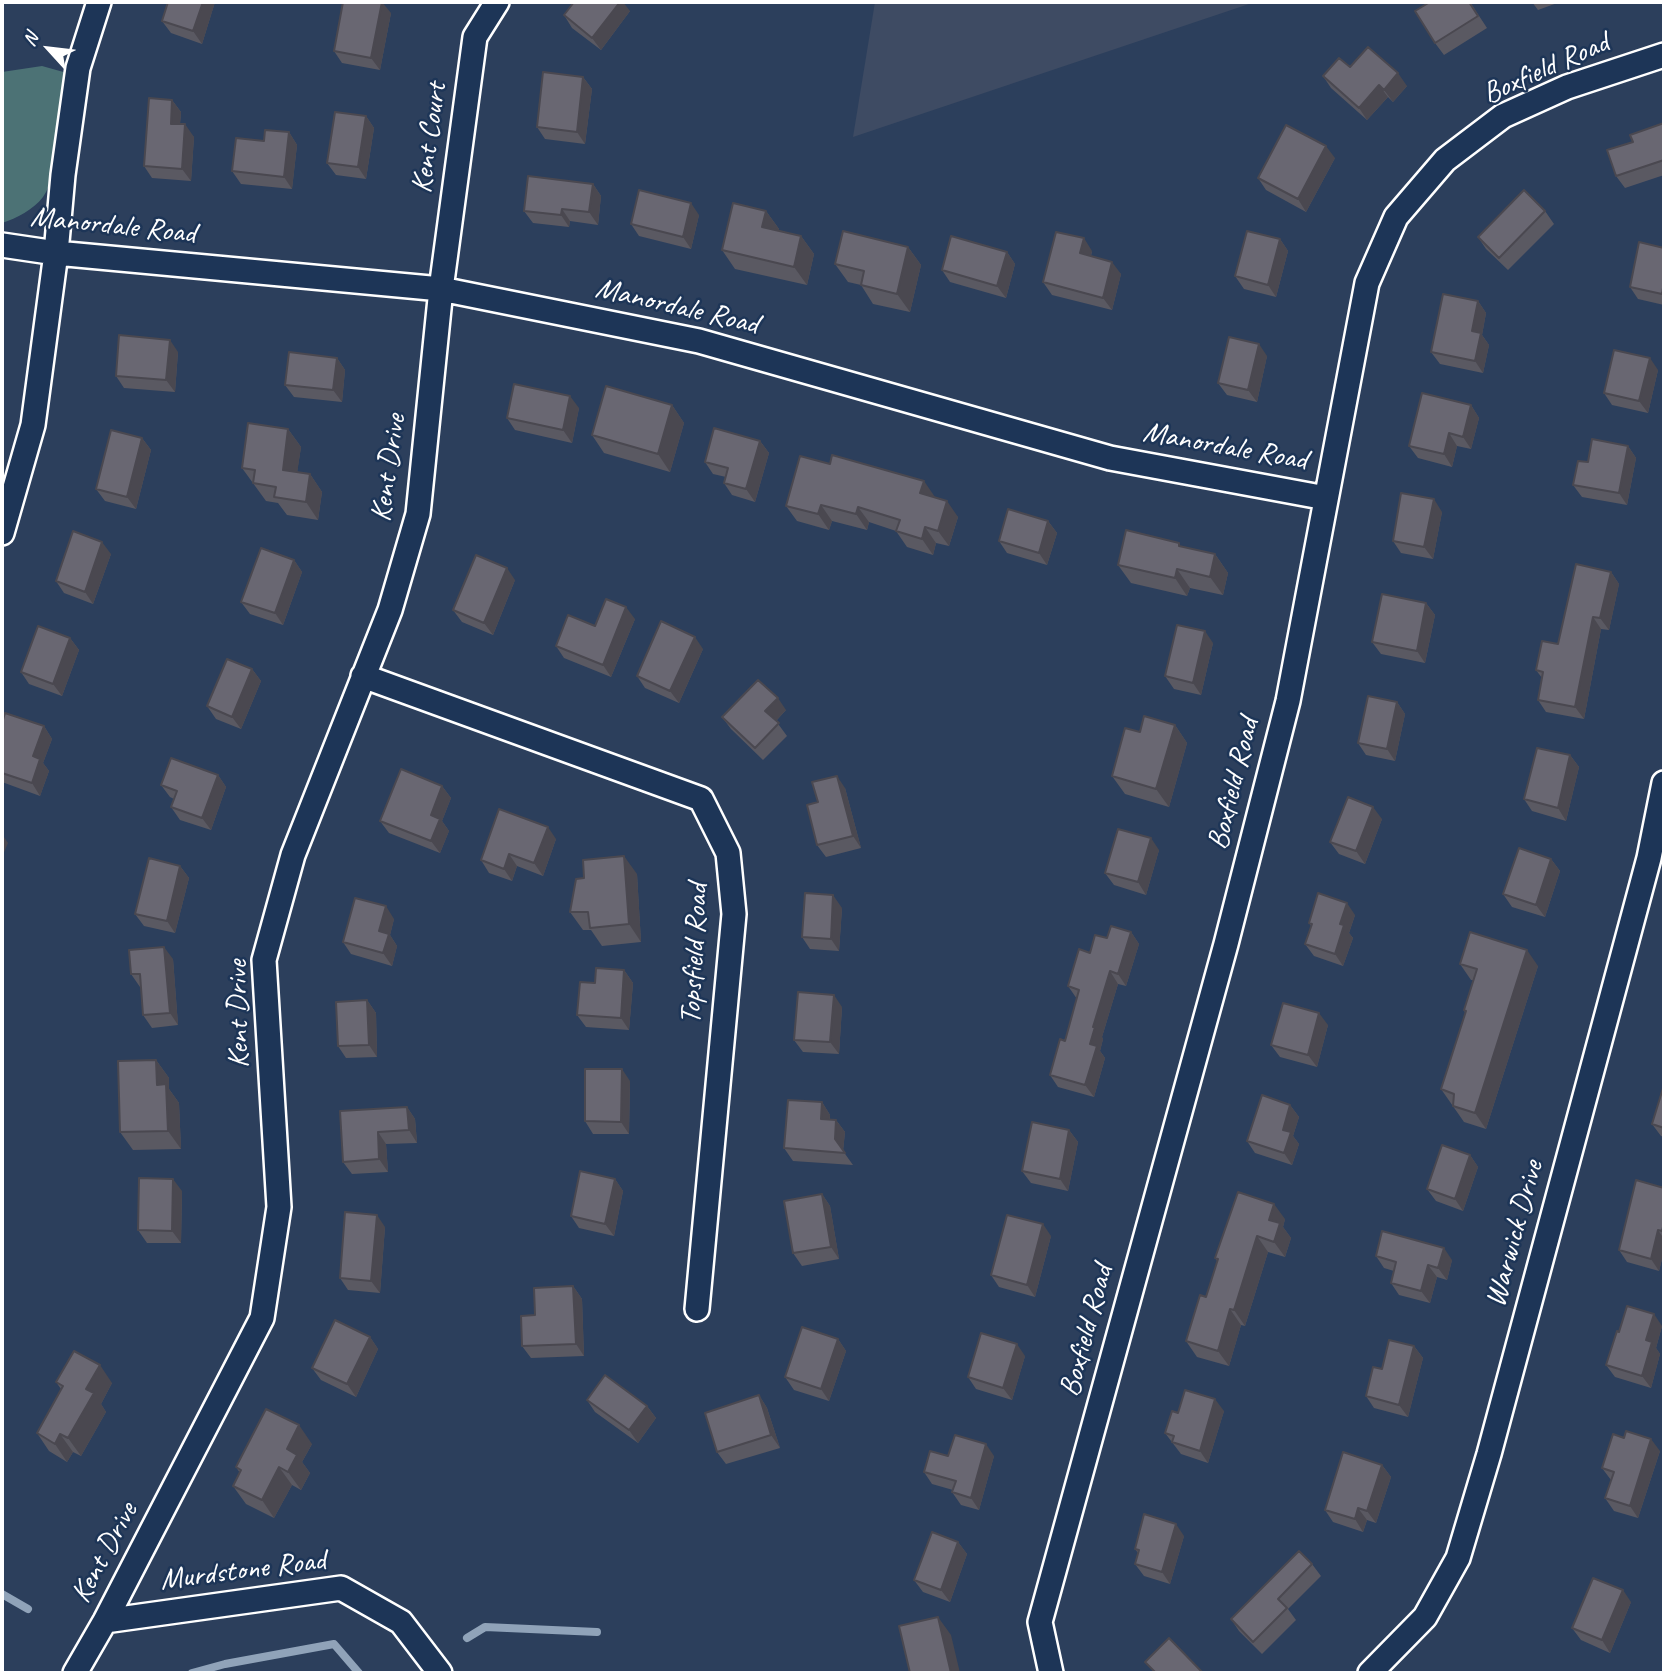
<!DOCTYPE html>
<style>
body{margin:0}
#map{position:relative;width:1666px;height:1675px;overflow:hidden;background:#2c3f5c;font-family:Caveat,sans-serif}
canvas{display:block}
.frame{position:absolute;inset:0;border:4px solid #fff;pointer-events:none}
.north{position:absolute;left:14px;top:14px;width:70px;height:70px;-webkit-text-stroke:5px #1d3557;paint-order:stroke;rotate:297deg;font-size:19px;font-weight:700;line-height:28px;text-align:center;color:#fff}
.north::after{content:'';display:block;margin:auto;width:24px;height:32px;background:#fff;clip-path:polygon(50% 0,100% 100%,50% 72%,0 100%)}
</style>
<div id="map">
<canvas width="1666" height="1675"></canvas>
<div class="frame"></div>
<div class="north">N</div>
</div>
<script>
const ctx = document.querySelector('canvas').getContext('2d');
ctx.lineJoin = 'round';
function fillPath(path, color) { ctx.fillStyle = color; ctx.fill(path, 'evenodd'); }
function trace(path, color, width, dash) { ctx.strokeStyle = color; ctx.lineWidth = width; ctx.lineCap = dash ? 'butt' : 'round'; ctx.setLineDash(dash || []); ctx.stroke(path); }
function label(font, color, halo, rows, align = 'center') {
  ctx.font = font + ' Caveat,sans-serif'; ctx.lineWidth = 5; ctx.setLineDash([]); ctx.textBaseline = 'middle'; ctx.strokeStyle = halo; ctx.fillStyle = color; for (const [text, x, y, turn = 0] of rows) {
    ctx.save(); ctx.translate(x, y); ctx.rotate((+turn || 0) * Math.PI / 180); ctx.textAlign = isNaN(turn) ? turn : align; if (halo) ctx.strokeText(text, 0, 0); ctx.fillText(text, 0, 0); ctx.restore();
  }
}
const built = new Path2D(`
 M875,2H1255L853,137Z`);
const green = new Path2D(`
 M42,66L67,73C63,103 60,175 43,197C33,210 17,218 2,223V72Z`);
const stream = new Path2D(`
 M2,1594L28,1609
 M467,1638L485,1627L597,1632
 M192,1673L225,1664L334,1644L359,1673`);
const street = new Path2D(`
 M2,245L56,253L441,289L699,341L1110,458L1326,498
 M2,533L33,425L56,253L63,175L78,68L99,2
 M363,676L701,799L728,853L734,914L697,1309
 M105,1621L341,1588L401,1622L440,1673
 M75,1673L105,1621L262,1318L279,1207L264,960L293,855L390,610L418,514L441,289L475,37L497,2
 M1051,1673L1040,1622L1226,944L1288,701L1367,283L1396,217L1445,160L1503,116L1567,87L1664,55
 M1370,1673L1425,1617L1458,1558L1489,1454L1649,858L1664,783`);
const wall = new Path2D(`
 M215,2L202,44L171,33L162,21Z
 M1430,2H1470L1487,28L1444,55L1435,43Z
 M1532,2H1560L1538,10Z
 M630,11L601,50L572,28L564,15Z
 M391,13L380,70L342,63L334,51Z
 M1323,76L1407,86L1393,102L1388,97L1367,120L1331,88Z
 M583,77L592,89L585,144L545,139L537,127Z
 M172,100L181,112L180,124L194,137L191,181L152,178L144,166Z
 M366,116L374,128L366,179L336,175L327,163Z
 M1664,123V175L1625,188L1616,176L1633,142Z
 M289,132L297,145L292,189L241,184L232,171L264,141Z
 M1335,158L1306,212L1266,190L1258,178Z
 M593,184L601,196L598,225L570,221L569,227L533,223L524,211Z
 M766,211L779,229L778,230L801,236L814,254L807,285L735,269L722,250Z
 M1545,211L1554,224L1508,270L1486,249L1478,237Z
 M699,215L691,249L639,236L631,224Z
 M1280,239L1288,251L1276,297L1244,289L1235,276Z
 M908,247L921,265L910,312L873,304L861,285L848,282L835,264Z
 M1664,248V305L1638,299L1630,287Z
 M1092,251L1091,256L1121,274L1112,310L1052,295L1043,282Z
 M1007,252L1015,264L1006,298L950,282L942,270Z
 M1478,301L1486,313L1482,335L1489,345L1483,373L1440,364L1431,352Z
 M178,352L175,392L124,388L116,376Z
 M1267,356L1257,402L1227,395L1218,383Z
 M337,358L345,370L342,402L294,397L285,385Z
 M1658,370L1648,413L1612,405L1604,393Z
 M672,405L684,423L670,472L604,453L592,435Z
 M1471,405L1479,418L1471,449L1457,446L1452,467L1418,458L1409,446Z
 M579,408L572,443L515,430L507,418Z
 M288,429L301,447L297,472L310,474L322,492L318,520L287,515L278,503L266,501L242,468Z
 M142,438L151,450L136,509L105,501L96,489Z
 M760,441L769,453L755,502L732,495L724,483L726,477L713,474L705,462Z
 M1628,446L1636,458L1627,505L1582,497L1573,485L1588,462Z
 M935,497V498L958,517L949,546L936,543L933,555L907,547L896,531L869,522L867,530L832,521L829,530L797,521L786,506Z
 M1442,512L1433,559L1401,553L1393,541Z
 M1048,521L1057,533L1047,565L1007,553L999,541Z
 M1182,547L1215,554L1228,573L1223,595L1190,588L1187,596L1131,583L1118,565Z
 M111,554L93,604L64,593L56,581Z
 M294,560L302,572L283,625L250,614L241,602Z
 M1611,572L1619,584L1609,630L1601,629L1584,719L1546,712L1538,700L1542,678L1536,670L1558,644Z
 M515,580L493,635L462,622L453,610Z
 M1426,603L1435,615L1425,663L1381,654L1372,642Z
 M635,619L611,677L564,658L556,646L595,626Z
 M70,638L79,650L62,696L29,684L21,672Z
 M1213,643L1201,695L1174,689L1165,676Z
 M703,649L679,703L645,688L637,676Z
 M252,669L261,681L241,729L216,719L207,706Z
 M1397,702L1405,714L1395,761L1366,755L1358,743Z
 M786,710L776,721L787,736L763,760L731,729L722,717Z
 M2,723L44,726L52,739L43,763L49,771L40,796L2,782Z
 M1175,725L1187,743L1169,807L1125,794L1112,776L1140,732Z
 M1570,755L1579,767L1566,821L1532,811L1524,799Z
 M218,775L226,787L211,830L180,820L171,807L174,799L170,797L161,785Z
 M442,786L451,798L442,821L449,831L440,853L389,833L380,821Z
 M845,788L861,848L826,857L817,845L818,802Z
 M1382,819L1365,864L1339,854L1330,842Z
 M556,839L543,876L517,866L512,881L489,873L481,860Z
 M1159,850L1146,895L1114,885L1105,873Z
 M1551,859L1560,871L1545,917L1512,907L1503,894Z
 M180,866L189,878L175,933L144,926L135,914Z
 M637,874L641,942L602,946L591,930H583L570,912L584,878Z
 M842,908L839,951L810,949L802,937Z
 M1355,915L1349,933L1353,938L1343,966L1314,956L1305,944L1311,926L1309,923Z
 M394,919L390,935L397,946L392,966L351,954L343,942Z
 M1131,932L1139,944L1126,986L1118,984L1102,1037L1103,1039L1100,1051L1105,1058L1094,1097L1058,1087L1050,1075L1065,1041L1077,999L1068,986L1090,953L1107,938Z
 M173,959L178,1025L152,1028L143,1015L141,986L140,987L131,974Z
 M1460,964L1538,966L1486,1129L1464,1122L1441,1089L1465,1013L1464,1010L1473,980H1471Z
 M624,970L633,983L629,1030L586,1027L577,1015L595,983Z
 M367,1000L376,1013L377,1057L346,1058L338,1046Z
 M842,1007L839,1054L803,1052L794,1040Z
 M1328,1025L1317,1067L1280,1057L1271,1045Z
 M156,1060L169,1078V1089L179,1103L181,1149L133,1150L120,1132Z
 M630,1081L629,1134H593L585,1121Z
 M1664,1085V1137L1661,1136L1652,1124Z
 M822,1102L830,1115V1120H836L845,1132L843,1151L853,1165L793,1161L784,1148Z
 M1290,1105L1299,1117L1293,1136L1299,1144L1292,1165L1255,1153L1247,1141Z
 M407,1107L415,1119L417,1143L386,1144L388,1172L352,1174L343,1162Z
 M1069,1130L1078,1142L1068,1191L1031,1183L1022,1171Z
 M1470,1155L1478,1167L1463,1211L1436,1201L1427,1189Z
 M615,1179L623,1191L614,1236L579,1228L571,1216Z
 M1664,1188V1251L1659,1271L1627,1262L1619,1250Z
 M182,1191L181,1243H147L138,1230Z
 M822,1194L830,1206L839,1259L802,1266L793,1253Z
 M1285,1219L1283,1227L1291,1238L1285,1257L1268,1252L1245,1326L1241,1325L1229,1366L1197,1357L1186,1341L1206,1297L1217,1261L1215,1258Z
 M385,1227L380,1293L348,1290L340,1278Z
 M1051,1236L1035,1297L999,1287L991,1275Z
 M1376,1256L1452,1260L1447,1280L1437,1277L1430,1303L1399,1295L1391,1283L1394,1271L1384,1268Z
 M573,1286L582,1299L584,1356L531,1358L522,1346L535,1315Z
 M1662,1326L1656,1348L1660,1354L1651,1388L1615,1377L1606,1365L1619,1332Z
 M370,1337L378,1349L356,1397L321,1380L312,1368Z
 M838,1339L846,1351L829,1401L794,1390L785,1377Z
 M1414,1346L1423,1358L1408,1417L1374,1408L1366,1396L1382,1369Z
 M1025,1356L1012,1400L976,1389L968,1377Z
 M56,1382L112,1383L101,1404L106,1412L81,1456L73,1452L67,1462L49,1451L37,1433L61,1389Z
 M759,1395L767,1408L780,1448L726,1464L717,1452Z
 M587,1400L647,1406L656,1418L638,1443L595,1412Z
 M1224,1411L1208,1463L1181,1454L1165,1433L1178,1413Z
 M312,1444L302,1462L310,1473L301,1490L292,1485L274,1518L246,1504L233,1486L240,1473L236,1467Z
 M1660,1451L1638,1518L1614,1511L1605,1498L1611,1480L1602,1468Z
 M948,1456H994L979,1510L961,1505L952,1492L953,1490L932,1484L924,1472Z
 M1382,1465L1391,1477L1376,1523L1367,1520L1363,1532L1333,1522L1325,1510Z
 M1184,1536L1170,1584L1144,1576L1135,1564L1138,1553L1135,1549Z
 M958,1542L967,1554L950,1602L923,1592L914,1580Z
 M1312,1564L1321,1576L1288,1609L1296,1620L1262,1654L1239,1631L1231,1619Z
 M1631,1602L1610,1653L1581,1640L1572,1628Z`);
const shadedWall = new Path2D(`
 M203,2H215L202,44L193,31Z
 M382,2L391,13L380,70L371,58Z
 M620,2H623L630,11L601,50L592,38Z
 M1398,73L1407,86L1393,102L1384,90Z
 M583,77L592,89L585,144L577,132Z
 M1379,85L1388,97L1367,120L1359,108Z
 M172,100L181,112L179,136L171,124Z
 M366,116L374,128L366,179L358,167Z
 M185,124L194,137L191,181L182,169Z
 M289,132L297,145L292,189L284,177Z
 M1326,146L1335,158L1306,212L1298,199Z
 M593,184L601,196L598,225L589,212Z
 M691,203L699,215L691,249L683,237Z
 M562,209L570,221L569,227L561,215Z
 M766,211L779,229L775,245L762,227Z
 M801,236L814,254L807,285L794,267Z
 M1084,238L1092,251L1088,265L1080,253Z
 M1280,239L1288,251L1276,297L1268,285Z
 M908,247L921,265L910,312L897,294Z
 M1007,252L1015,264L1006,298L997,286Z
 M1112,262L1121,274L1112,310L1103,298Z
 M1664,282V298L1662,294Z
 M1478,301L1486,313L1482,335L1489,345L1483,373L1475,361L1472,331Z
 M170,340L178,352L175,392L166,380Z
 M1259,344L1267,356L1257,402L1248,390Z
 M337,358L345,370L342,402L333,390Z
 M1650,358L1658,370L1648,413L1639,401Z
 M570,396L579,408L572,443L563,430Z
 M672,405L684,423L670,472L658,454Z
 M1471,405L1479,418L1471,449L1463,437Z
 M288,429L301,447L295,488L283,470Z
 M1449,433L1457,446L1452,467L1444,454Z
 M142,438L151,450L136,509L127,497Z
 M760,441L769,453L755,502L746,489Z
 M1628,446L1636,458L1627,505L1619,493Z
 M310,474L322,492L318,520L306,502Z
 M924,481L935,497L932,509L920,493Z
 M1434,499L1442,512L1433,559L1424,547Z
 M947,501L958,517L949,546L938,531Z
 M821,505L832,521L829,530L818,514Z
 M858,507L869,522L867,530L856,514Z
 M1048,521L1057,533L1047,565L1039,553Z
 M925,527L936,543L933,555L922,539Z
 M102,542L111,554L93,604L85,592Z
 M1215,554L1228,573L1223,595L1210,577Z
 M294,560L302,572L283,625L275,613Z
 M507,568L515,580L493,635L484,623Z
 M1177,569L1190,588L1187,596L1175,578Z
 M1611,572L1619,584L1609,630L1600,618Z
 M1426,603L1435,615L1425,663L1417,651Z
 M626,607L635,619L611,677L603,665Z
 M1593,617L1601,629L1584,719L1575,707Z
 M1205,631L1213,643L1201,695L1193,683Z
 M695,637L703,649L679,703L670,691Z
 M70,638L79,650L62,696L53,684Z
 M252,669L261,681L241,729L232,717Z
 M778,698L786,710L774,723L765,711Z
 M1397,702L1405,714L1395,761L1387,749Z
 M1175,725L1187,743L1169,807L1156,789Z
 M44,726L52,739L43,763L49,771L40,796L32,783L33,756Z
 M1570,755L1579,767L1566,821L1558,808Z
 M218,775L226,787L211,830L202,818Z
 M837,776L845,788L861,848L853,836Z
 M442,786L451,798L442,821L449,831L440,853L431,841V815Z
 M1373,807L1382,819L1365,864L1356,851Z
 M548,827L556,839L543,876L534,863Z
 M2,834L8,843L2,857Z
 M1151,838L1159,850L1146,895L1138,882Z
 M509,854L517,866L512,881L504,869Z
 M624,856L637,874L641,942L629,924Z
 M1551,859L1560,871L1545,917L1536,905Z
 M180,866L189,878L175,933L167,921Z
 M833,895L842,908L839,951L831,939Z
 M1347,903L1355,915L1349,933L1353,938L1343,966L1335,954L1340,924Z
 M386,906L394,919L390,935L397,946L392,966L383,953L379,931Z
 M1131,932L1139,944L1126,986L1118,974Z
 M164,947L173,959L178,1025L170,1013Z
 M1527,950L1538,966L1486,1129L1475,1113Z
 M624,970L633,983L629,1030L621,1018Z
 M1110,971L1118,984L1102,1037L1103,1039L1100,1051L1105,1058L1094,1097L1085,1085L1090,1044L1093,1027Z
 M834,995L842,1007L839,1054L830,1042Z
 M367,1000L376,1013L377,1057L369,1045Z
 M1319,1013L1328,1025L1317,1067L1308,1055Z
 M156,1060L169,1078V1089L179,1103L181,1149L168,1131L157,1085Z
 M622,1069L630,1081L629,1134L621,1122Z
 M822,1102L830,1115L829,1131L821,1119Z
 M1290,1105L1299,1117L1293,1136L1299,1144L1292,1165L1284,1153L1283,1130Z
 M407,1107L415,1119L417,1143L409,1130Z
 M836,1120L845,1132L843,1151L835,1139Z
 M1069,1130L1078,1142L1068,1191L1060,1179Z
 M378,1132L386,1144L388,1172L379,1159Z
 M1470,1155L1478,1167L1463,1211L1455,1199Z
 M173,1179L182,1191L181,1243L172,1231Z
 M615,1179L623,1191L614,1236L605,1224Z
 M822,1194L830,1206L839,1259L831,1247Z
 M1274,1204L1285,1219L1283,1227L1291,1238L1285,1257L1274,1242L1269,1220Z
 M377,1215L385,1227L380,1293L371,1281Z
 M1043,1224L1051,1236L1035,1297L1027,1285Z
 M1658,1230L1664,1239V1251L1659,1271L1651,1259Z
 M1257,1236L1268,1252L1245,1326L1234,1310Z
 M1444,1248L1452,1260L1447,1280L1438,1268Z
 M1428,1265L1437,1277L1430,1303L1421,1291Z
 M573,1286L582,1299L584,1356L576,1344Z
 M1230,1309L1241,1325L1229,1366L1218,1351Z
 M1654,1314L1662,1326L1656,1348L1660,1354L1651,1388L1642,1376L1646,1340Z
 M370,1337L378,1349L356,1397L347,1384Z
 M838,1339L846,1351L829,1401L821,1389Z
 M1017,1344L1025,1356L1012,1400L1003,1388Z
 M1414,1346L1423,1358L1408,1417L1399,1405Z
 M100,1365L112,1383L101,1404L106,1412L81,1456L68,1438L86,1389Z
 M759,1395L767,1408L780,1448L771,1435Z
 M1215,1399L1224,1411L1208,1463L1200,1451Z
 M647,1406L656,1418L638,1443L629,1430Z
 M299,1425L312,1444L302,1462L310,1473L301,1490L288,1472L287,1449Z
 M60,1434L73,1452L67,1462L55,1444Z
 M1651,1439L1660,1451L1638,1518L1630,1506Z
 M986,1444L994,1456L979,1510L971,1498Z
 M1382,1465L1391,1477L1376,1523L1367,1511Z
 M279,1467L292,1485L274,1518L262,1500Z
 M1358,1508L1367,1520L1363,1532L1355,1519Z
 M1176,1524L1184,1536L1170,1584L1162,1572Z
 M958,1542L967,1554L950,1602L941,1590Z
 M1623,1590L1631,1602L1610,1653L1602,1640Z
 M938,1617L951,1635L960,1673H951Z`);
const building = new Path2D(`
 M168,2H203L193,31L162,21Z
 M343,2H382L371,58L334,51Z
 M574,2H620L592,38L564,15Z
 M1430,2H1469L1478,16L1435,43L1415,11Z
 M1368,47L1398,73L1384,90L1379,85L1359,108L1323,76L1339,58L1350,67Z
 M543,72L583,77L577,132L537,127Z
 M149,98L172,100L171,124H185L182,169L144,166Z
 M335,112L366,116L358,167L327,163Z
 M1664,123V160L1616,176L1607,150L1633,142L1630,135Z
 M1286,125L1326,146L1298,199L1258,178Z
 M265,130L289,132L284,177L232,171L236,138L264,141Z
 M528,176L593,184L589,212L562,209L561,215L524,211Z
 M639,190L691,203L683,237L631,224Z
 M1524,190L1545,211L1499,258L1478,237Z
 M733,203L766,211L762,227L801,236L794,267L722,250Z
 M843,231L908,247L897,294L861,285L864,271L835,264Z
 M1247,231L1280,239L1268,285L1235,276Z
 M1056,232L1084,238L1080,253L1112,262L1103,298L1043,282Z
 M951,236L1007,252L997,286L942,270Z
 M1639,242L1664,248V282L1662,294L1630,287Z
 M1443,294L1478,301L1472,331L1481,333L1475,361L1431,352Z
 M119,335L170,340L166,380L116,376Z
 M1229,337L1259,344L1248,390L1218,383Z
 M1614,350L1650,358L1639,401L1604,393Z
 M289,352L337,358L333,390L285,385Z
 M514,384L570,396L563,430L507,418Z
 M606,386L672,405L658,454L592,435Z
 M1422,393L1471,405L1463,437L1449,433L1444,454L1409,446Z
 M248,423L288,429L283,470L310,474L306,502L274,497L276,487L253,483L255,470L242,468Z
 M714,428L760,441L746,489L724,483L728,468L705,462Z
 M111,430L142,438L127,497L96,489Z
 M1592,439L1628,446L1619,493L1573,485L1578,461L1588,462Z
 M832,455L924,481L920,493L947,501L938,531L925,527L922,539L896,531L900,520L858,507L856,514L821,505L818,514L786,506L800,456L830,464Z
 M1401,493L1434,499L1424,547L1393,541Z
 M1008,509L1048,521L1039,553L999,541Z
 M1126,530L1179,543V546L1215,554L1210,577L1177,569L1175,578L1118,565Z
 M73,531L102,542L85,592L56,581Z
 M261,548L294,560L275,613L241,602Z
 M476,555L507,568L484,623L453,610Z
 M1576,564L1611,572L1600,618L1593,617L1575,707L1538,700L1543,672L1536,670L1542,641L1558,644Z
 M1382,594L1426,603L1417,651L1372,642Z
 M606,599L626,607L603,665L556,646L568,615L595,626Z
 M661,621L695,637L670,691L637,676Z
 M1177,625L1205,631L1193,683L1165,676Z
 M38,626L70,638L53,684L21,672Z
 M227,659L252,669L232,717L207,706Z
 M758,680L778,698L765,711L779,723L755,748L722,717Z
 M1368,696L1397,702L1387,749L1358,743Z
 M5,713L44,726L33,756L40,759L32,783L2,773V723Z
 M1144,716L1175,725L1156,789L1112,776L1125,728L1140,732Z
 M1537,748L1570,755L1558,808L1524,799Z
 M171,758L218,775L202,818L171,807L177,791L161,785Z
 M401,769L442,786L431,815L440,819L431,841L380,821Z
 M837,776L853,836L817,845L807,805L818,802L812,782Z
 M1348,797L1373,807L1356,851L1330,842Z
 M499,809L548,827L534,863L509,854L504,869L481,860Z
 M1118,829L1151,838L1138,882L1105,873Z
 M1519,848L1551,859L1536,905L1503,894Z
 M624,856L629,924L590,928L588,912H570L576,879L584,878L583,860Z
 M149,858L180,866L167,921L135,914Z
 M805,893L833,895L831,939L802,937Z
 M1318,893L1347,903L1340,924L1344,925L1335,954L1305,944L1312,924L1309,923Z
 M355,898L386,906L379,931L389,934L383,953L343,942Z
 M1111,926L1131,932L1118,974L1110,971L1093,1027H1095L1090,1044L1097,1046L1085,1085L1050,1075L1060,1039L1065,1041L1079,990L1068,986L1079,949L1090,953L1095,935L1107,938Z
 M1470,932L1527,950L1475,1113L1453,1106L1454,1094L1441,1089L1466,1011L1464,1010L1477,969L1460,964Z
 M164,947L170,1013L143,1015L140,974H131L129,950Z
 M596,968L624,970L621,1018L577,1015L580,982L595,983Z
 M798,992L834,995L830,1042L794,1040Z
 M367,1000L369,1045L338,1046L336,1002Z
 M1283,1003L1319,1013L1308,1055L1271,1045Z
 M156,1060L157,1085L166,1084L168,1131L120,1132L118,1061Z
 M585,1069H622L621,1122L585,1121Z
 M1664,1085V1128L1652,1124Z
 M1262,1095L1290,1105L1283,1130L1291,1132L1284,1153L1247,1141Z
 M788,1100L822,1102L821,1119L836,1120L835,1139L845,1153L784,1148Z
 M407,1107L409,1130L378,1132L379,1159L343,1162L340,1111Z
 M1032,1122L1069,1130L1060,1179L1022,1171Z
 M1442,1145L1470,1155L1455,1199L1427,1189Z
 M580,1171L615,1179L605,1224L571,1216Z
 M139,1178L173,1179L172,1231L138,1230Z
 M1636,1180L1664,1188V1223L1662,1231L1658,1230L1651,1259L1619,1250Z
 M1238,1192L1274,1204L1269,1220L1280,1223L1274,1242L1257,1236L1234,1310L1230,1309L1218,1351L1186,1341L1200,1295L1206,1297L1218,1259L1215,1258Z
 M822,1194L831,1247L793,1253L784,1201Z
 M345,1212L377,1215L371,1281L340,1278Z
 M1007,1215L1043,1224L1027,1285L991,1275Z
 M1382,1231L1444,1248L1438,1268L1428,1265L1421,1291L1391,1283L1396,1262L1376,1256Z
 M573,1286L576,1344L522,1346L521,1316L535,1315L534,1288Z
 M1627,1306L1654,1314L1646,1340L1652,1342L1642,1376L1606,1365L1617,1331L1619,1332Z
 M335,1320L370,1337L347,1384L312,1368Z
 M802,1327L838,1339L821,1389L785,1377Z
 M981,1333L1017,1344L1003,1388L968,1377Z
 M1389,1340L1414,1346L1399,1405L1366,1396L1373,1367L1382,1369Z
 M74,1351L100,1365L86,1389L94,1393L68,1438L60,1434L55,1444L37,1433L63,1386L56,1382Z
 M605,1375L647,1406L629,1430L587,1400Z
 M1185,1390L1215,1399L1200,1451L1172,1442L1174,1436L1165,1433L1172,1411L1178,1413Z
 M759,1395L771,1435L717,1452L705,1413Z
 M266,1409L299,1425L287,1449L297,1455L288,1472L279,1467L262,1500L233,1486L241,1470L236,1467Z
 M1626,1431L1651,1439L1630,1506L1605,1498L1614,1472L1602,1468L1613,1434L1624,1438Z
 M955,1435L986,1444L971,1498L952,1492L956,1481L924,1472L930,1451L948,1456Z
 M1343,1452L1382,1465L1367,1511L1358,1508L1355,1519L1325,1510Z
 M1144,1514L1176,1524L1162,1572L1135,1564L1139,1550L1135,1549Z
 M932,1532L958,1542L941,1590L914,1580Z
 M1299,1551L1312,1564L1278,1599L1287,1608L1253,1642L1231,1619Z
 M1593,1578L1623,1590L1602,1640L1572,1628Z
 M938,1617L951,1673H910L899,1626Z
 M1169,1638L1203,1673H1156L1145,1662Z`);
const streetNames = [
 ["Boxfield Road",1546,69,-24],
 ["Kent Court",430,138,-82],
 ["Manordale Road",113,226,6],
 ["Manordale Road",677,307,13],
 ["Manordale Road",1225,447,10],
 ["Kent Drive",389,468,-82],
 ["Boxfield Road",1234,784,-76],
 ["Topsfield Road",695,954,-87],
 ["Kent Drive",239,1014,-91],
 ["Warwick Drive",1515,1234,-75],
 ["Boxfield Road",1087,1331,-75],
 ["Kent Drive",105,1553,-62],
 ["Murdstone Road",243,1571,-7]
];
fillPath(built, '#3e4b63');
fillPath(green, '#4c7275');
trace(stream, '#90a3b9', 8);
trace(street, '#fff', 28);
trace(street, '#1d3557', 23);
fillPath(wall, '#5a5962');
fillPath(shadedWall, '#4a4850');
fillPath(building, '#696772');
trace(building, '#4a4850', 2);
label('30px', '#fff', '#1d3557', streetNames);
</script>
